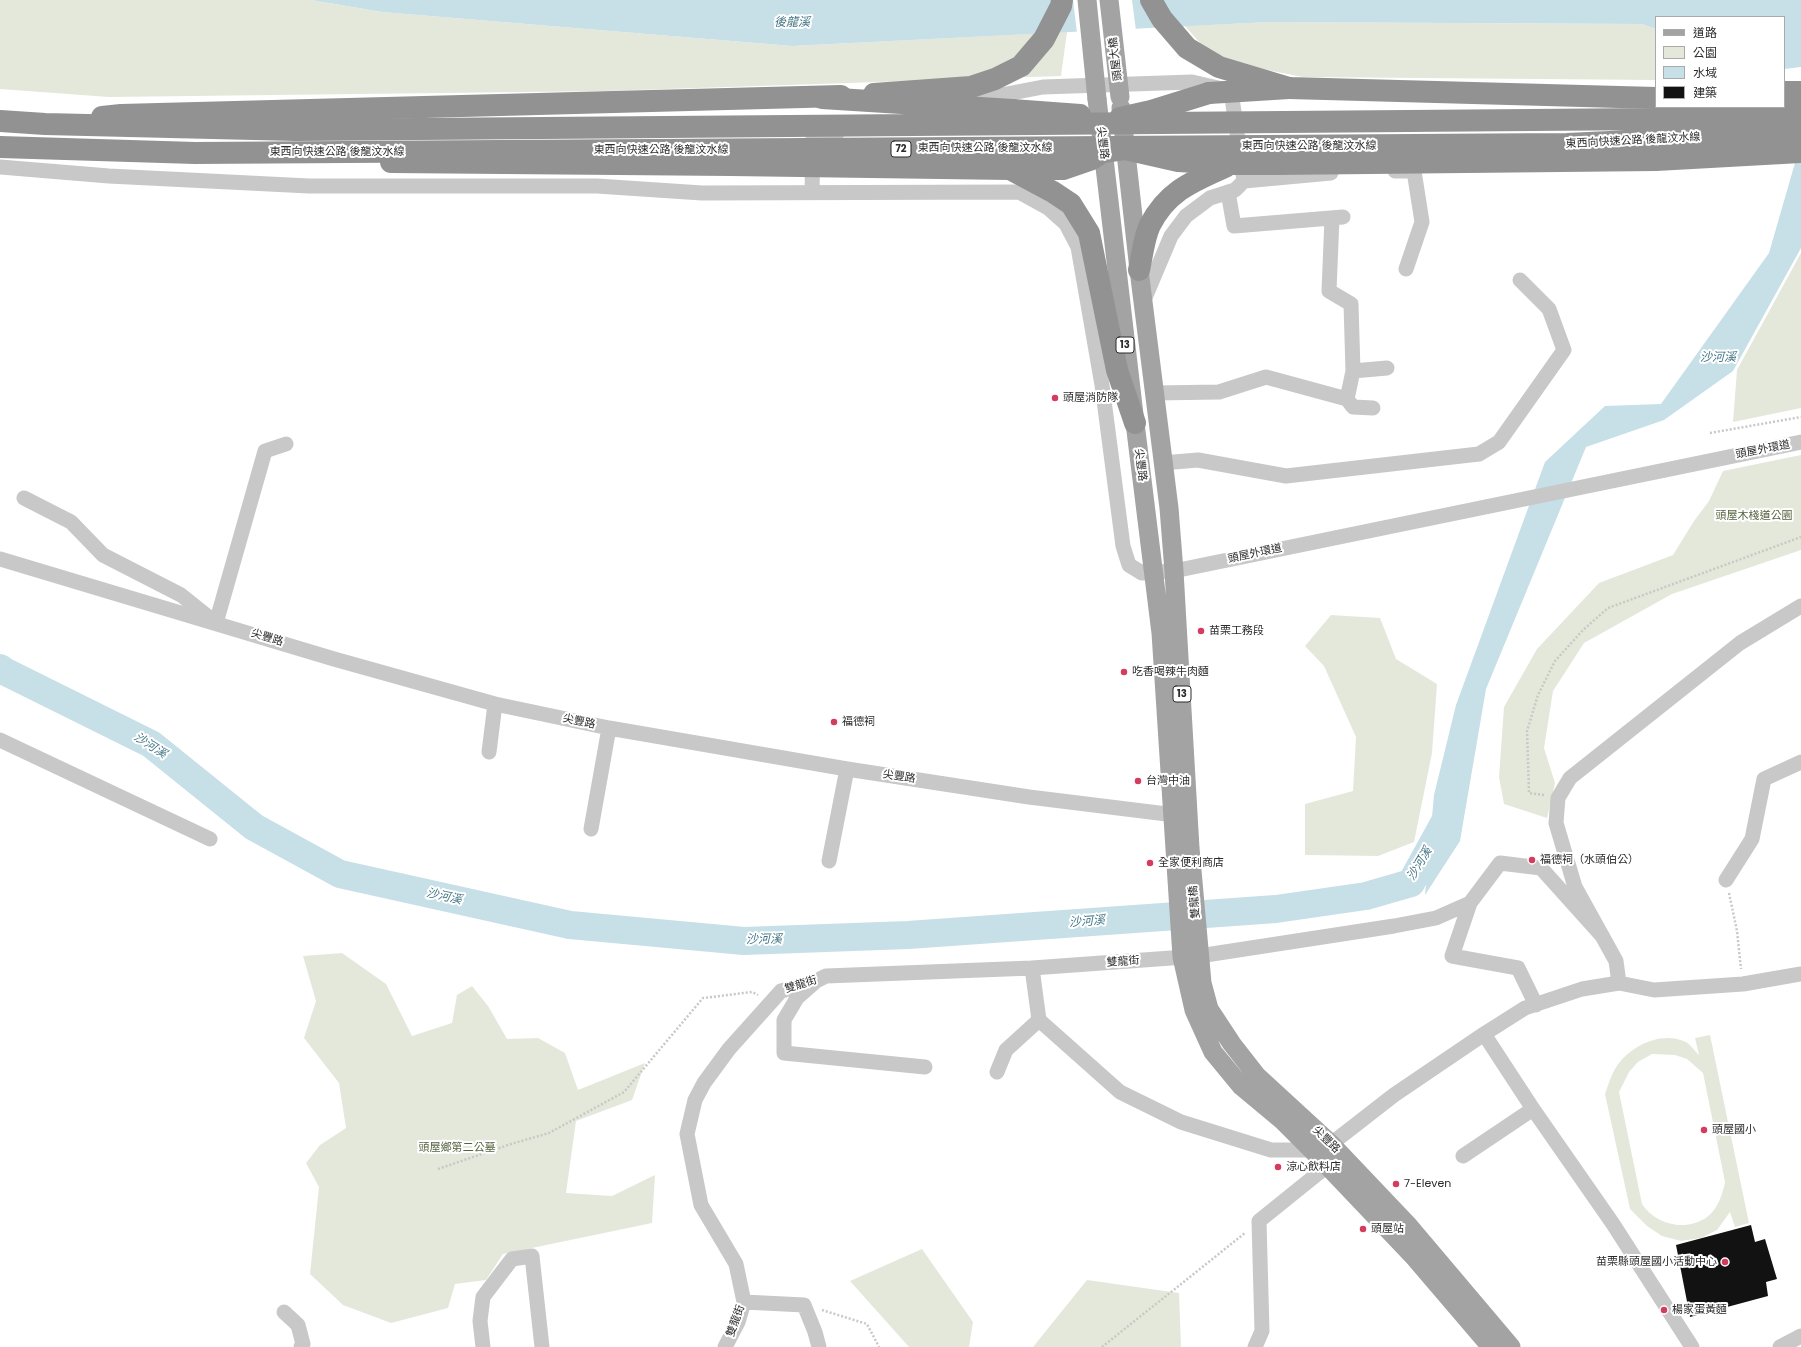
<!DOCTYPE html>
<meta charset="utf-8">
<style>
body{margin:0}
#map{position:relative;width:1801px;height:1347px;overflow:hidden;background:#fff;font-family:Poppins,"Noto Sans TC",sans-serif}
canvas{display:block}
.legend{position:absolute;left:1655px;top:16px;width:130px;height:92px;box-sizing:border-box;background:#fff;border:1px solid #aaa;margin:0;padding:5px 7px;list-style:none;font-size:12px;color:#2b2b2b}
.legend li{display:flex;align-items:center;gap:8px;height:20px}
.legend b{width:20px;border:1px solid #aaa}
</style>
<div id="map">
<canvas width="1801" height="1347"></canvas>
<ul class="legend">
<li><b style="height:5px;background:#a3a3a3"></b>道路</li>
<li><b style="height:11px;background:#e4e8da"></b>公園</li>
<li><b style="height:11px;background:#c7dfe7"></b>水域</li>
<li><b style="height:11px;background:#121212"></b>建築</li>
</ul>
</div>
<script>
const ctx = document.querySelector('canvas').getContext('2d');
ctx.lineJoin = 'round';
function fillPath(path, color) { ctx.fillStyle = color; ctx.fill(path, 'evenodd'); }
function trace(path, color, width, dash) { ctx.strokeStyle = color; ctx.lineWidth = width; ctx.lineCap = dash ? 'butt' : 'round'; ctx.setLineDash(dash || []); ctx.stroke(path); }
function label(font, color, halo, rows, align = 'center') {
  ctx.font = font + ' Poppins,"Noto Sans TC",sans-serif'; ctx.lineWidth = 4; ctx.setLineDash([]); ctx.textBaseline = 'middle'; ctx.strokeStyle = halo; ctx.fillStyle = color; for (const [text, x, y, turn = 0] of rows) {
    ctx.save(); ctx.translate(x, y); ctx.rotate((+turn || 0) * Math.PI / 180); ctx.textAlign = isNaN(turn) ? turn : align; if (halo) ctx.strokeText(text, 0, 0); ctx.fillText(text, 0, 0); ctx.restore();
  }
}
const green = new Path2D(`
 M0,0H311L382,12L792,46L1067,32L1061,76L606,91L109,97L0,89Z
 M1269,22L1642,24L1656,29V80L1303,77L1257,68L1209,53L1185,26Z
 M1801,253V408L1733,422L1737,370Z
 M1801,455V550L1672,594L1584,643L1553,691L1544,748L1555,783L1547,818L1504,804L1499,777L1504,707L1537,649L1599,583L1673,555L1694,521L1709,501L1723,471Z
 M1331,615L1380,618L1396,659L1437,684L1432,753L1414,842L1378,856L1305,855V804L1353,791L1356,737L1324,666L1305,646Z
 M342,953L386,984L412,1036L452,1023L457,995L472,986L488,1006L507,1039L538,1038L565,1053L578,1090L645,1063L632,1100L576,1121L566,1193L612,1196L655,1175L652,1223L503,1254L486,1280L455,1284L448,1308L391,1323L343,1305L310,1274L319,1187L306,1163L320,1145L346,1128L339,1083L304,1038L316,1001L303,956Z
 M1710,1035L1749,1223L1735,1227L1730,1212L1717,1230L1701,1238L1681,1241L1662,1236L1647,1226L1630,1209L1605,1094C1609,1083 1612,1072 1619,1063C1634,1044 1663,1031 1686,1042C1691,1045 1695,1051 1699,1055L1695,1038ZM1652,1054L1675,1055L1687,1059L1703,1073L1725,1182C1723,1193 1718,1209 1707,1217C1686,1232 1656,1225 1642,1204L1619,1092L1629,1072L1638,1062Z
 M922,1249L973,1322L969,1347H909L850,1281Z
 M1087,1280L1179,1293L1181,1347H1033Z`);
const water = new Path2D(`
 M311,0H1801V67L1784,69V17H1656V29L1642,24L1269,22L792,46L382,12Z
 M1801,142V248L1733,371L1664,420L1586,447L1486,689L1460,841L1425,895L1434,795L1456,705L1545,462L1605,406L1661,404L1769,253Z`);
const pier = new Path2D(`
 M1073,0H1132L1136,31L1077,33Z`);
const river = new Path2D(`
 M0,668L4,671L151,744L254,827L340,874L570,925L744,941L908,935L1276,909L1366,896L1411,883L1448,816`);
const building = new Path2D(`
 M1751,1225L1755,1242L1765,1239L1777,1279L1766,1282L1768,1296L1690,1317L1676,1245Z`);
const path = new Path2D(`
 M1710,433L1801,417
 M1544,795L1529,793L1527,731L1538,695L1555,661L1583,630L1608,608L1801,537
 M1729,893L1737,931L1741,969
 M438,1169L511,1144L549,1133L624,1092L703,998L752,992L758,995
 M822,1310L867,1324L879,1347
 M1102,1347L1245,1233`);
const minor = new Path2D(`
 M970,101L1043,87L1192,82L1231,91L1244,181
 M0,167L109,176L309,186H597L702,193L1019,192L1048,208L1066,224L1078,247L1102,385L1123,546L1129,565L1142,573L1174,571L1801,442
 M1395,171H1414L1422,222L1406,269
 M812,192L813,138L838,132
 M1228,192L1234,226L1343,217
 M1332,218L1329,291L1351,304L1353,371
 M1144,300L1171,236L1186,216L1210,198L1235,190L1244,181L1331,173
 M1155,393L1219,392L1266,377L1347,399L1353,371L1387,368
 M1347,399L1353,407L1373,408
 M1162,463L1198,460L1286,476L1479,454L1499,442L1564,350L1549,309L1520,280
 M24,498L71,522L103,555L181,595L216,623L265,451L286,444
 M0,559L334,659L495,704L609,728L847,769L1029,797L1183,816
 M0,740L210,839
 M489,752L495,704
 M591,829L609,728
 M829,861L847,769
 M1726,880L1752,839L1764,779L1801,762
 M1470,903L1452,956L1518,968L1536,1005
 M1032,968L1039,1020L1120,1092L1181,1122L1271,1150H1310L1319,1157L1326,1167L1259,1221L1262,1331L1255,1347
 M814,983L797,998L784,1020V1053L925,1067
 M1619,983L1616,961L1575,887L1556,823L1558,798L1570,778L1740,643L1801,606
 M1484,1034L1533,1109L1613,1224L1692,1347
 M997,1072L1006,1050L1039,1020
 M1324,1152L1331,1144L1394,1095L1484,1034L1525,1008L1582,989L1619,983L1654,990L1743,984L1801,974
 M1463,1156L1533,1109
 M744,1302L804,1305L815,1332L819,1347
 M284,1312L298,1325L303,1344L301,1347
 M483,1347L480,1321L483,1297L512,1259L532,1256L542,1347
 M725,1347L738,1322L744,1302L736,1264L701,1205L687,1134L695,1100L704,1083L729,1049L781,991L816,981L826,976L1032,968L1199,956L1394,926L1436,918L1470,903L1500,863L1541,868L1603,937
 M1780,1347L1801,1336`);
const major = new Path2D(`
 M1097,99L1135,423L1161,633L1182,957L1194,1010L1213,1052L1241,1086L1283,1121L1319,1157L1415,1258L1491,1347
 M1121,108L1139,270L1169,508L1174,571L1190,848L1202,983L1209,1009L1232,1044L1257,1076L1331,1144L1407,1224L1511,1347`);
const highway = new Path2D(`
 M1151,0L1162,19L1187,48L1219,67L1289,88L1656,98
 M1784,92H1801
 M874,94L971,87L995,79L1021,66L1044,39L1061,6L1062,0
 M1012,110L1080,115
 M102,117L121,115L841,96
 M1120,118L1151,111L1209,93
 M391,162L731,165
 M1274,164L1656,160L1801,152
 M1010,169L1053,192L1071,204L1089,233L1117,370L1135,423
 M1013,169H1063L1092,159L1103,152L1125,149L1178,161L1230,164
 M1139,270C1142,257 1144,237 1150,225C1168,190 1194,181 1227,166`);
const majorBridge = new Path2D(`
 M1087,0L1097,99
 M1109,0L1120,97`);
const highwayBridge = new Path2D(`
 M1209,93L1289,88
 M822,98L1012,110
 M0,121L45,124L296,130L1654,119L1801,113
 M0,147L195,153L1567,144L1801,133
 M1230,164H1274
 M731,165L1010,169`);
const markers = [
 [1055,398,4,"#d43c5f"],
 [1201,631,4,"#d43c5f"],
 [1124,672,4,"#d43c5f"],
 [834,722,4,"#d43c5f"],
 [1138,781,4,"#d43c5f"],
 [1532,860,4,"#d43c5f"],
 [1150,863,4,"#d43c5f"],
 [1704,1130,4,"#d43c5f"],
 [1278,1167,4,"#d43c5f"],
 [1396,1184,4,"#d43c5f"],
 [1363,1229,4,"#d43c5f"],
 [1725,1262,4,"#d43c5f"],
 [1664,1310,4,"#d43c5f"]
];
const shields = [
 [901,149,20],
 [1125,345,18],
 [1182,694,18]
];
const shieldNames = [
 ["72",901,149],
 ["13",1125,345],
 ["13",1182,694]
];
const streetNames = [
 ["頭屋大橋",1116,59,-97],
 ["東西向快速公路 後龍汶水線",1633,141,-3],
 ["尖豐路",1102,143,83],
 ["東西向快速公路 後龍汶水線",1309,146],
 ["東西向快速公路 後龍汶水線",985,148],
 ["東西向快速公路 後龍汶水線",661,150],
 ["東西向快速公路 後龍汶水線",337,152],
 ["頭屋外環道",1763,450,-11],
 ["尖豐路",1140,465,83],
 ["頭屋外環道",1255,554,-12],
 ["尖豐路",267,638,17],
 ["尖豐路",579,722,12],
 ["尖豐路",899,777,9],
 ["雙龍橋",1195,902,-95],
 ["雙龍街",1123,962,-4],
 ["雙龍街",801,985,-17],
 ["尖豐路",1326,1140,44],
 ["雙龍街",736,1321,-70]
];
const poiNames = [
 ["頭屋消防隊",1063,398],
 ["苗栗工務段",1209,631],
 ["吃香喝辣牛肉麵",1132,672],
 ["福德祠",842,722],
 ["台灣中油",1146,781],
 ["福德祠（水頭伯公）",1540,860],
 ["全家便利商店",1158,863],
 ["頭屋國小",1712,1130],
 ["涼心飲料店",1286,1167],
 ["7-Eleven",1404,1184],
 ["頭屋站",1371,1229],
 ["苗栗縣頭屋國小活動中心",1717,1262,"right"],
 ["楊家蛋黃麵",1672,1310]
];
const parkNames = [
 ["頭屋木棧道公園",1754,516],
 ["頭屋鄉第二公墓",457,1148]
];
const waterNames = [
 ["後龍溪",792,23],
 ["沙河溪",1718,358],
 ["沙河溪",150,746,33],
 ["沙河溪",1420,864,-59],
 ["沙河溪",444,897,12],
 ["沙河溪",1087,922,-4],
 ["沙河溪",764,940,-1]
];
fillPath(green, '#e4e8da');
fillPath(water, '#c7dfe7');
fillPath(pier, '#fff');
trace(river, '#c7dfe7', 28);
fillPath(building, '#121212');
trace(path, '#c8c8c8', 2.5, [2, 2]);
trace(minor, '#c8c8c8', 15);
trace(major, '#a3a3a3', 19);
trace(highway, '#929292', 22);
trace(majorBridge, '#a3a3a3', 19);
trace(highwayBridge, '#929292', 22);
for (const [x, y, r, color] of markers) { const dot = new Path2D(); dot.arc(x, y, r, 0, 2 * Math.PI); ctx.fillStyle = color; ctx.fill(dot); trace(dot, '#fff', 1.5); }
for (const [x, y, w] of shields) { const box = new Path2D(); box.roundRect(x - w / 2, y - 8, w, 16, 3); ctx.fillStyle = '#fff'; ctx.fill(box); trace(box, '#2b2b2b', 1); }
label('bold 10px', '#2b2b2b', null, shieldNames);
label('11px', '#2b2b2b', '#fff', streetNames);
label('11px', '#2b2b2b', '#fff', poiNames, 'left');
label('11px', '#54623e', '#fff', parkNames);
label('italic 12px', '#427585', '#fff', waterNames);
</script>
